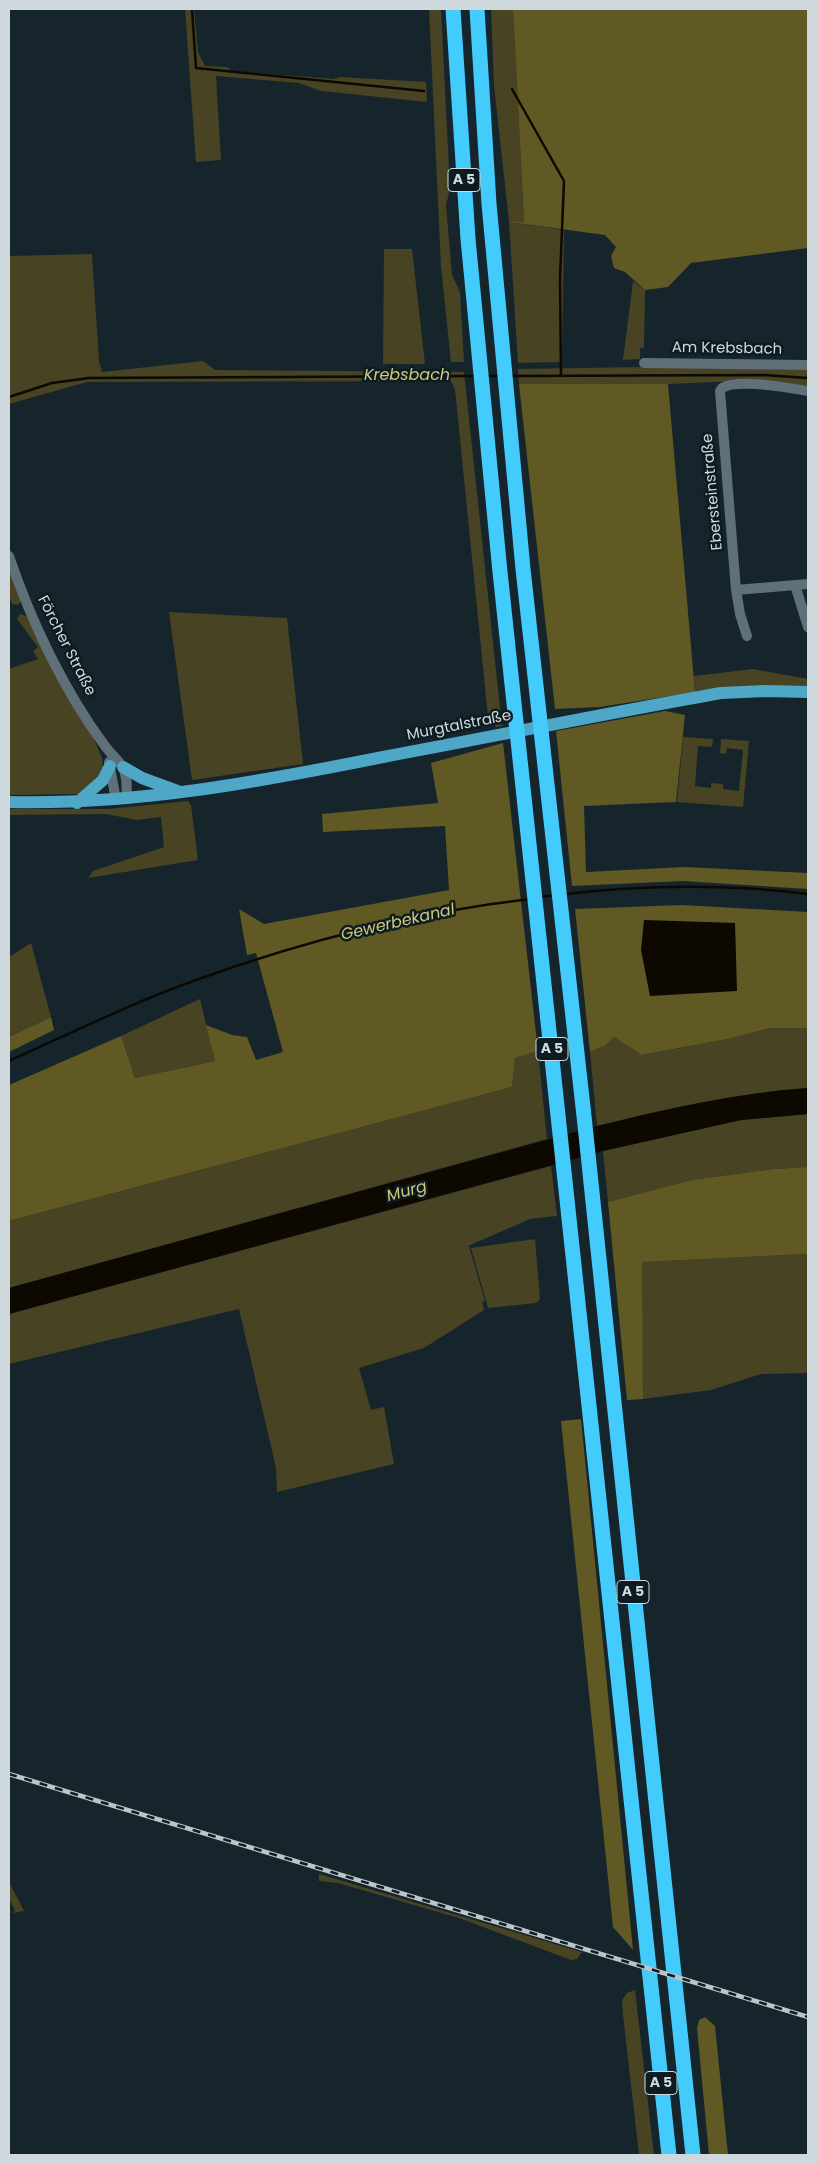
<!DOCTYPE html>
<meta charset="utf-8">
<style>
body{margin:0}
#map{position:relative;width:817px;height:2164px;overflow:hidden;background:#16252c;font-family:Poppins,sans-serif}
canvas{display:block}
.frame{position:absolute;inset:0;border:10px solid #cfd9dd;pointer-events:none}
</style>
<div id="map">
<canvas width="817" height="2164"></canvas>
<div class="frame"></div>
</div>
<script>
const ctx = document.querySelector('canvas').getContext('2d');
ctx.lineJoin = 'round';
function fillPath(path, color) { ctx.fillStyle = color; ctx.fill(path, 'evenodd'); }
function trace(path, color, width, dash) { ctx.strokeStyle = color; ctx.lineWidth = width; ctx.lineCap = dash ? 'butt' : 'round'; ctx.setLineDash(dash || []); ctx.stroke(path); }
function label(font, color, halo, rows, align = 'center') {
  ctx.font = font + ' Poppins,sans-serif'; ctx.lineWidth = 5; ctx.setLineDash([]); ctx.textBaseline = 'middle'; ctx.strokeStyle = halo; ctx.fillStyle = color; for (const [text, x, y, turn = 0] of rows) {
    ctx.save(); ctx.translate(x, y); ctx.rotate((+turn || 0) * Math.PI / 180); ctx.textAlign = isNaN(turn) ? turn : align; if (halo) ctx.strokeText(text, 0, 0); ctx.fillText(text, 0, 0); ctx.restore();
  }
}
const green = new Path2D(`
 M185,9H194L198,52L205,66L227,67L232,71L333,79L340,77L426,82L427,102L321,91L299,83L216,76L221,160L196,162Z
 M429,9H441L450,189L446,205L452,275L460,292L464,362H451L441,267Z
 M491,9H513L524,223H515L564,230L562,362L518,363L509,222L494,85Z
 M384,249H412L425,364H383Z
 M92,254L99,361L102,372L203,361L215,370L464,372L502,726L496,727L488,717L455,389L451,381L87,382L9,404V256Z
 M633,281L645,290L644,348H640V359L623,360Z
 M644,367L808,370V386L764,380L668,384H519L518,369Z
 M9,569L21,601L18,605L12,604L9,595Z
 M169,612L287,618L303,764L192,780Z
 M20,614L27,616L94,739L102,758L103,768L97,781L79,794L9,795V669L38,659L33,651L38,647L17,619Z
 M753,669L808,679V690L695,692L694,676Z
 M683,737L713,739L712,747L698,746L695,786L711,788V783L723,784V789L739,791L743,750L727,748L726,754L720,753L721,739L749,741L743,807L677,802Z
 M188,801L191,805L198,860L88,878L93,871L164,847L161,817L137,820L106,814L9,815V809H108Z
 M31,943L51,1017L9,1037V957Z
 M200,999L215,1061L135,1078L121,1036Z
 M770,1028H808V1088C736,1093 667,1109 597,1126L590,1052L605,1046L614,1037L643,1055L728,1039Z
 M538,1051L547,1139L9,1288V1221L512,1087L515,1058Z
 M808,1114V1167L773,1169L691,1180L608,1202L603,1151L741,1120Z
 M551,1166L557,1216L530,1219L468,1246L445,1252L469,1246L485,1301L482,1302L484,1310L424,1348L359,1368L371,1410L384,1407L394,1464L277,1492L276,1468L239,1309L9,1364V1314Z
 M535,1239L540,1299L536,1303L488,1308L471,1248Z
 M808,1254V1373L761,1374L711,1390L643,1399L641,1262Z
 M319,1874L582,1952L577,1959L571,1960L459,1918L338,1883L319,1881Z
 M9,1882L24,1911L13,1913L15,1910L9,1899Z
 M635,1990L654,2155H639L623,2015L622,2000L627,1993Z`);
const forest = new Path2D(`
 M513,9H808V248L691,263L668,287L645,290L625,272L614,268L611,256L616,247L605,235L509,222H524Z
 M519,384H668L695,692L600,707L555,709Z
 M665,711L685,715L676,802L584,806L586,872L684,867L808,873V889L683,881L572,886L556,731Z
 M503,743L538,1051L515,1058L512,1087L9,1221V1085L121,1036L135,1078L215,1061L206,1025L232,1035L247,1037L256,1060L283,1052L256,953L247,955L239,909L264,924L449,890L445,826L323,832L322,814L438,803L431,763Z
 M681,905L808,912V1028H770L728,1039L642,1055L614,1037L605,1046L590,1052L575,909Z
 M51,1017L54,1030L9,1052V1037Z
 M808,1167V1254L642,1262L643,1399L627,1400L608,1202L691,1180L773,1169Z
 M581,1419L633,1950L613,1927L561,1421Z
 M705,2017L715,2026L728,2155H709L697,2028L699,2020Z`);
const water = new Path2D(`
 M644,920L735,923L737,991L650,996L641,950Z
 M808,1088V1114L741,1120L603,1151L9,1314V1288L597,1126C667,1109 736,1093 808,1088Z`);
const stream = new Path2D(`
 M192,9L196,68L424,91
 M512,89L564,181L560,278L561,375
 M485,376H500
 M510,376L764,375L808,378
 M9,397L52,383L89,378L475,376
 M565,894C645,885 729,884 808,894
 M540,897L555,895
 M9,1061C71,1033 132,1003 196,980C304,941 417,912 530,899`);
const minor = new Path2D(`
 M644,363L808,365
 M9,556C31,621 64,691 105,746C110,753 117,759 122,766C128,776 127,789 126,799
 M795,585L808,627
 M736,590L808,584
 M747,636L740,614L736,590L720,391L722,388C738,378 789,388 808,391
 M109,762L116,800`);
const major = new Path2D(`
 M123,767L142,778L180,792
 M9,802C137,805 258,782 383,757C496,736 608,713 721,693L765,691L808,692
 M77,803L103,780L110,766`);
const highway = new Path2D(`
 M453,9L468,239L500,572L669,2155
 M477,9L489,204L523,569L584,1116L693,2155`);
const rail = new Path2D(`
 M9,1774L808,2017`);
const shields = [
 [464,180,32],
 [552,1049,32],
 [633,1592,32],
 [661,2083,32]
];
const shieldNames = [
 ["A 5",464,180],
 ["A 5",552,1049],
 ["A 5",633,1592],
 ["A 5",661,2083]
];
const streetNames = [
 ["Am Krebsbach",727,349,1],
 ["Ebersteinstraße",713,492,-95],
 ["Förcher Straße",66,646,63],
 ["Murgtalstraße",459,726,-11]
];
const waterNames = [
 ["Krebsbach",407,376],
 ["Gewerbekanal",398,923,-13],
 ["Murg",407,1192,-15]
];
fillPath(green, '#474323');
fillPath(forest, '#605924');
fillPath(water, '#0d0900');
trace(stream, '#0d0900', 2.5);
trace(minor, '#5f7078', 10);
trace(major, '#4ea7c7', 12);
trace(highway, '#43cbfc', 15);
trace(rail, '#bbc6ca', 4.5);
trace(rail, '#0d1c22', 2.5, [8]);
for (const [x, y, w] of shields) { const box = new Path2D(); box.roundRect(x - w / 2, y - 11.5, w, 23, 4); ctx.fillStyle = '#0d1c22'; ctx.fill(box); trace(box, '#cfd9dd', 1); }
label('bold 14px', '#cfd9dd', null, shieldNames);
label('15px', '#cfd9dd', '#0d1c22', streetNames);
label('italic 16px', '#d2c877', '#0d1c22', waterNames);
</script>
